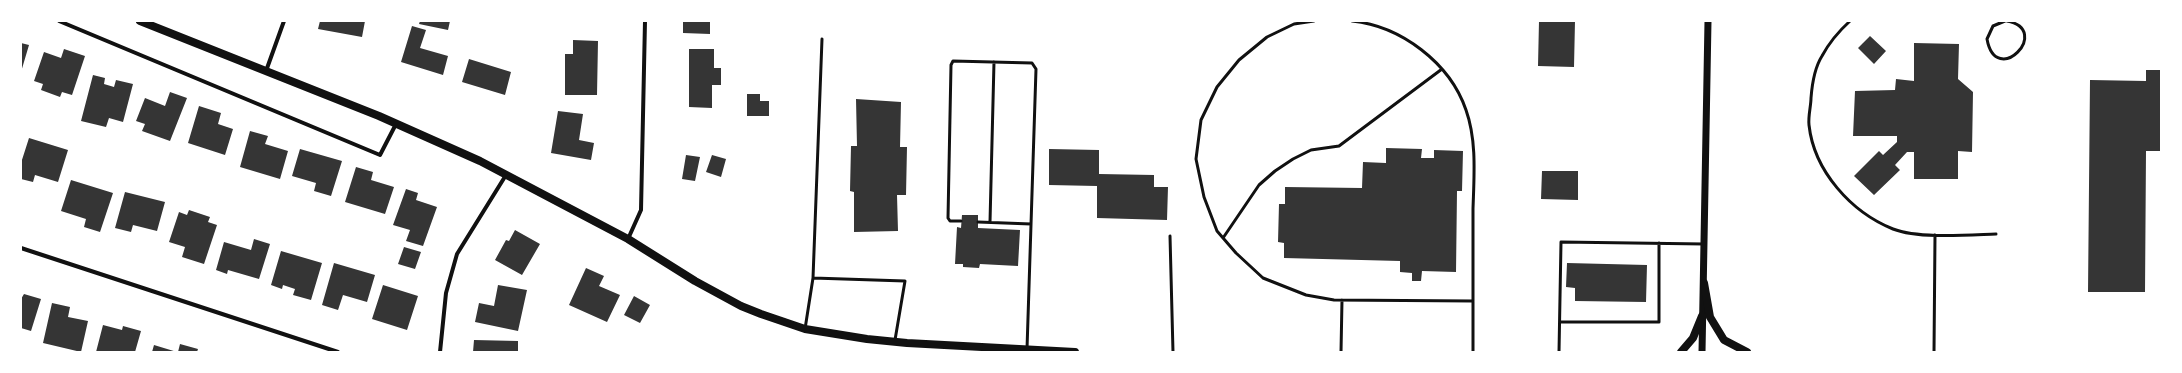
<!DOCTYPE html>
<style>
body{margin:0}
#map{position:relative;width:2182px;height:373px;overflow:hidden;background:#fff;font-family:"DM Sans",sans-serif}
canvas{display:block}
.frame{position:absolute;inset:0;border:22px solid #fff;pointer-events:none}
</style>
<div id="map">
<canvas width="2182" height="373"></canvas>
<div class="frame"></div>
</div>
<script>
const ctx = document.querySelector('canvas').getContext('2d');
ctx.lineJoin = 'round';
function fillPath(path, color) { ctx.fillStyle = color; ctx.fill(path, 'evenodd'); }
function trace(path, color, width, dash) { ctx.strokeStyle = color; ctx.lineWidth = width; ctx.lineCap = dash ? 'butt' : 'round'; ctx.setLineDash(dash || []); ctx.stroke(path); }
const building = new Path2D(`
 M320,21H365L362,37L318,29Z
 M420,21H450L448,30L419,24Z
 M683,21H710V34L683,33Z
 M1539,21H1575L1574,67L1538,66Z
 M412,26L426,30L420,48L448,56L443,75L401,62Z
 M1870,36L1886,51L1874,64L1858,48Z
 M573,40L598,41L597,95H565V54H573Z
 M21,43L29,45L21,72Z
 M1914,43L1959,44L1958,79L1973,92L1972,152L1958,151V179H1914V152H1907L1895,165L1900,170L1874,195L1854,176L1879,151L1883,155L1897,142V136H1853L1855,91L1895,90L1896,79L1914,81Z
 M64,49L85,56L72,95L62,92L60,97L41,90L43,84L34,81L44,52L61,58Z
 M689,49H714V68H721V85H712V108L689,107Z
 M469,59L511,72L505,95L462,82Z
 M2146,70H2161V151H2146L2145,292H2088L2090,80L2146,81Z
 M93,75L105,78L104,84L114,87L116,80L133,84L123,122L109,118L106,127L81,121Z
 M170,92L187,98L170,141L142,131L145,124L136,121L145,98L165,106Z
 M747,94H760V101H769V116H747Z
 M856,99L901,102L900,147H907L906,195H897L898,231L854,232V192L850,191L851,146H857Z
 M199,106L221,113L218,124L233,129L225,155L188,143Z
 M558,111L583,114L579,140L594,143L591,160L551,153Z
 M250,131L268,136L265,144L288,151L280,179L240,167Z
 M29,138L68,150L58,182L35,175L33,182L21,179V163Z
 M1386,148L1422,149L1421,158H1434V150L1463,151L1462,191H1457L1456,272L1422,271L1421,281H1412V273L1400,272V261L1284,258V243L1278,242L1279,204H1285V187L1362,188L1363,162L1386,163Z
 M300,149L342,161L331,196L314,191L316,183L292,176Z
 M1049,149L1099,150V174L1154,175V187H1168L1167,220L1097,218V186L1049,185Z
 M686,155L700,157L695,181L682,179Z
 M712,155L726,159L721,177L706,172Z
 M356,167L373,172L371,180L394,187L385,214L345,202Z
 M1542,171H1578V200L1541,199Z
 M71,180L113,193L100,232L84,227L86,219L61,211Z
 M406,189L418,193L416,200L437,207L423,246L406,241L410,230L393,225Z
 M125,192L165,202L157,231L133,225L131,232L115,228Z
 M189,210L210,217L208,222L217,225L204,264L182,257L185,247L169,242L179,212L187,215Z
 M962,215H978V228L1020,230L1018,266L980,264L979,268L963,267V264H955L957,227L961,228Z
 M515,230L540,244L522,275L495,260L506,240L509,241Z
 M254,239L270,244L259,279L228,270L227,274L216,270L224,242L251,250Z
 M404,247L421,252L415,269L398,264Z
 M281,251L322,263L311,300L293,295L295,289L283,285L282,289L271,285Z
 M334,263L375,275L367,302L343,295L338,310L322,305Z
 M1567,263L1647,265L1646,302L1575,301V288L1566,287Z
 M586,268L604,276L599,286L620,295L607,322L569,305Z
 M383,285L418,296L407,330L372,319Z
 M498,285L527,290L518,331L475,322L479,303L494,306Z
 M24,294L41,299L31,331L21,328V299Z
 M634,296L650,305L640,323L624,315Z
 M52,303L70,307L68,317L88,321L81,352L43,343Z
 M103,325L122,330L123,326L141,331L135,352H96Z
 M474,340L518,341V352H473Z
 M180,344L198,349L197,352H178Z
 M154,345L177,352H152Z`);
const service = new Path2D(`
 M1314,21L1294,24L1267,37L1239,60L1217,87L1201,120L1196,159L1204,197L1217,231L1236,253L1263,278L1306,295L1334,300L1473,301
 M1352,21C1401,26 1450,63 1466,110C1477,141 1474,176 1473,209C1473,257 1473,304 1473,352
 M1850,21C1839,31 1829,43 1822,56C1815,67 1812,85 1811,98C1811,106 1808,116 1809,125C1814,171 1851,212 1893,229C1919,239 1968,235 1996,234
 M2005,21L1993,26L1987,39C1996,89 2053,30 2007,21
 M961,221H950L948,218L951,65L953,61L1032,63L1036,69L1027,349
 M978,222L1031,224
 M990,222L994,62
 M1170,236L1173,352
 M1223,238L1259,185L1275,171L1293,159L1311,150L1339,146L1442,69
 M813,278L905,281L895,340
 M1560,322H1659V243
 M805,329L813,278L822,39
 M1341,352L1342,300
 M1559,352L1561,242L1704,244
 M1934,352L1935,235`);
const minor = new Path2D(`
 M59,21L380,155L396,124
 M266,71L284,21
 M628,239L641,210L645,21
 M21,248L338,352
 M440,352L446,293L457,254L506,175`);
const tertiary = new Path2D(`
 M1702,352L1708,21`);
const secondary = new Path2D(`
 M140,21L379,116L480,161L628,239L695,281L741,306L761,314L805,329L867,339L907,343L1075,352
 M1704,283L1710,317L1724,340L1747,352
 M1681,352L1693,338L1702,316`);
fillPath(building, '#353535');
trace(service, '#111', 3);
trace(minor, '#111', 4);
trace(tertiary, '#111', 7);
trace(secondary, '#111', 8);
</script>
